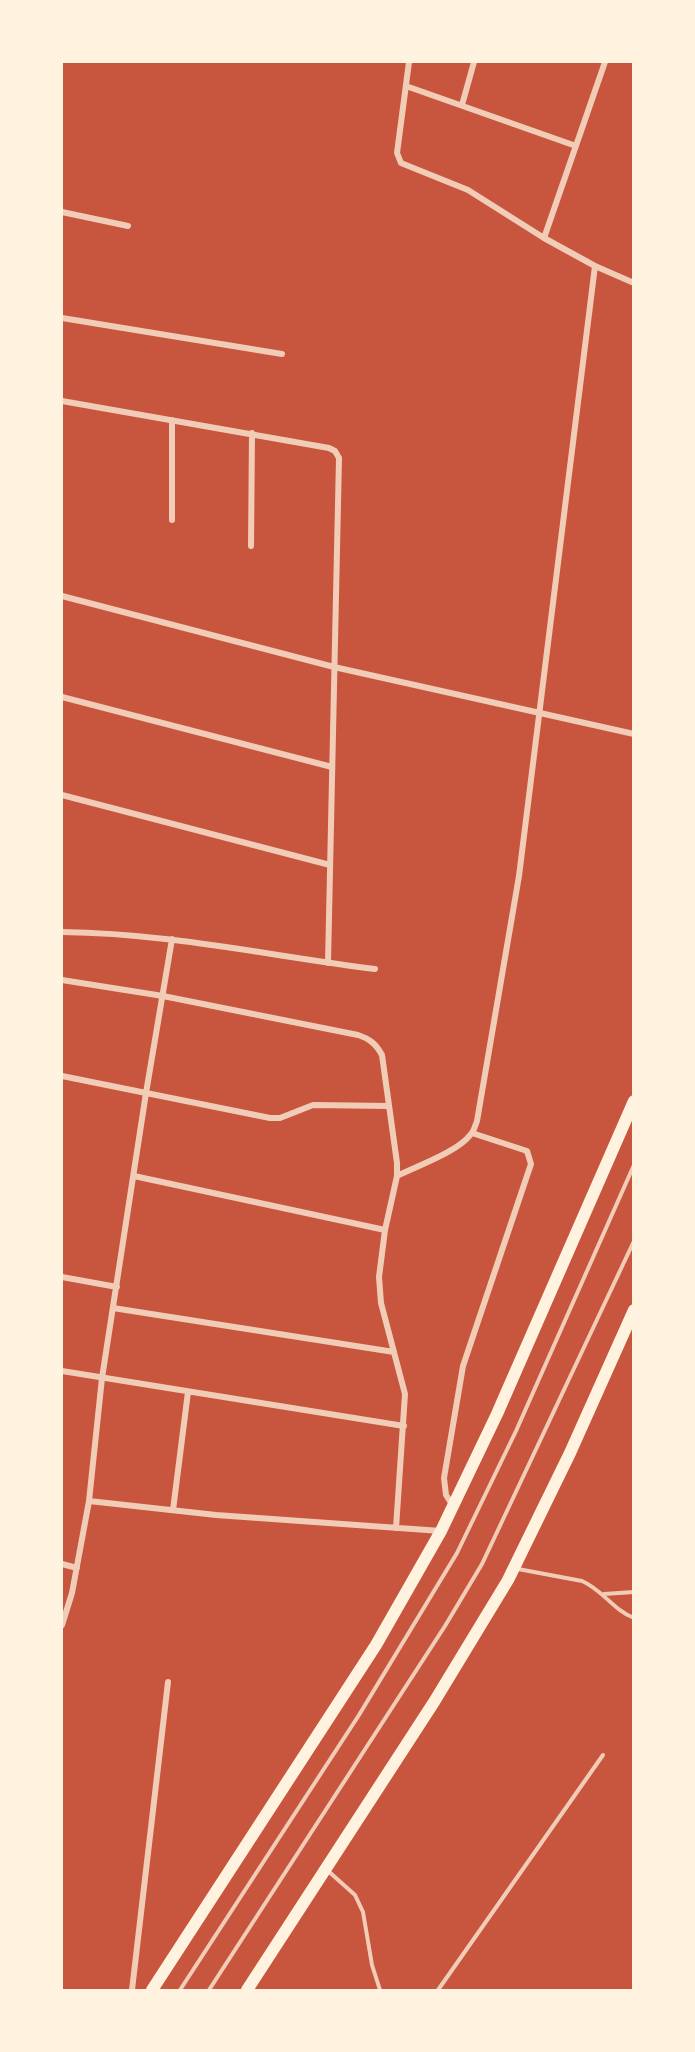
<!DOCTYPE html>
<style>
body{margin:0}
#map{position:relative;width:695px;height:2052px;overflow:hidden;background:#c8553d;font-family:Karla,sans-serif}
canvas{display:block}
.frame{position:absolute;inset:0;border:63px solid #fff3e0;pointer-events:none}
</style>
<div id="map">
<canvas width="695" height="2052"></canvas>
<div class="frame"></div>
</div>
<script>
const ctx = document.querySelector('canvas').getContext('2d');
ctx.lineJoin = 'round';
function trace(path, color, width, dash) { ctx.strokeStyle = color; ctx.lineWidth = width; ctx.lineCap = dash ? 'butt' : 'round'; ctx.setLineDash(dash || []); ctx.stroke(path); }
const service = new Path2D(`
 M518,1569L582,1581C603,1590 613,1610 634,1618
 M604,1594L634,1592
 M327,1870L355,1895L363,1912L372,1965L380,1990
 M180,1990L359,1715L457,1553L516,1431L634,1165
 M209,1990L445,1626L482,1564L634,1241
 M438,1990L603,1755`);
const minor = new Path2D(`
 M409,62L397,153L401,163L468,190L544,238L595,266L634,283
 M406,86L576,146
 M462,105L474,62
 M62,212L128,226
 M544,238L605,62
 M62,318L282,354
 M62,401L329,448L335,451L339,458L328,963
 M172,520V420
 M251,546L252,433
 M62,596L334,667L634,734
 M62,697L332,767
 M62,795L330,865
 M62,932C167,933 271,956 375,969
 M62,980L163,996L358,1035C370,1039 376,1044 382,1055L397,1163V1176L385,1230L379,1277L381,1303L405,1394L396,1528
 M62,1076L270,1118H280L313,1105L389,1106
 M134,1176L385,1230
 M397,1176C417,1166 458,1152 471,1134C474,1131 475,1126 477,1121L519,876L595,266
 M62,1277L117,1287
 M113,1308L394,1352
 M62,1371L404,1426
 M89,1501L216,1515L441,1531
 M453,1506L446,1495L444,1478L463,1366L531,1164L527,1151L472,1133
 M173,1510L188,1392
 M62,1564L77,1568
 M62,1625L72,1593L89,1501L102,1378L146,1093L172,939
 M132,1990L168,1682`);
const primary = new Path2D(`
 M152,1990L376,1645L441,1531L497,1414L634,1101
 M247,1990L434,1702L508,1580L570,1453L634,1310`);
trace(service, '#f1ccb7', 4);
trace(minor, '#f1ccb7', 6);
trace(primary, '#fff3e0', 12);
</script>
